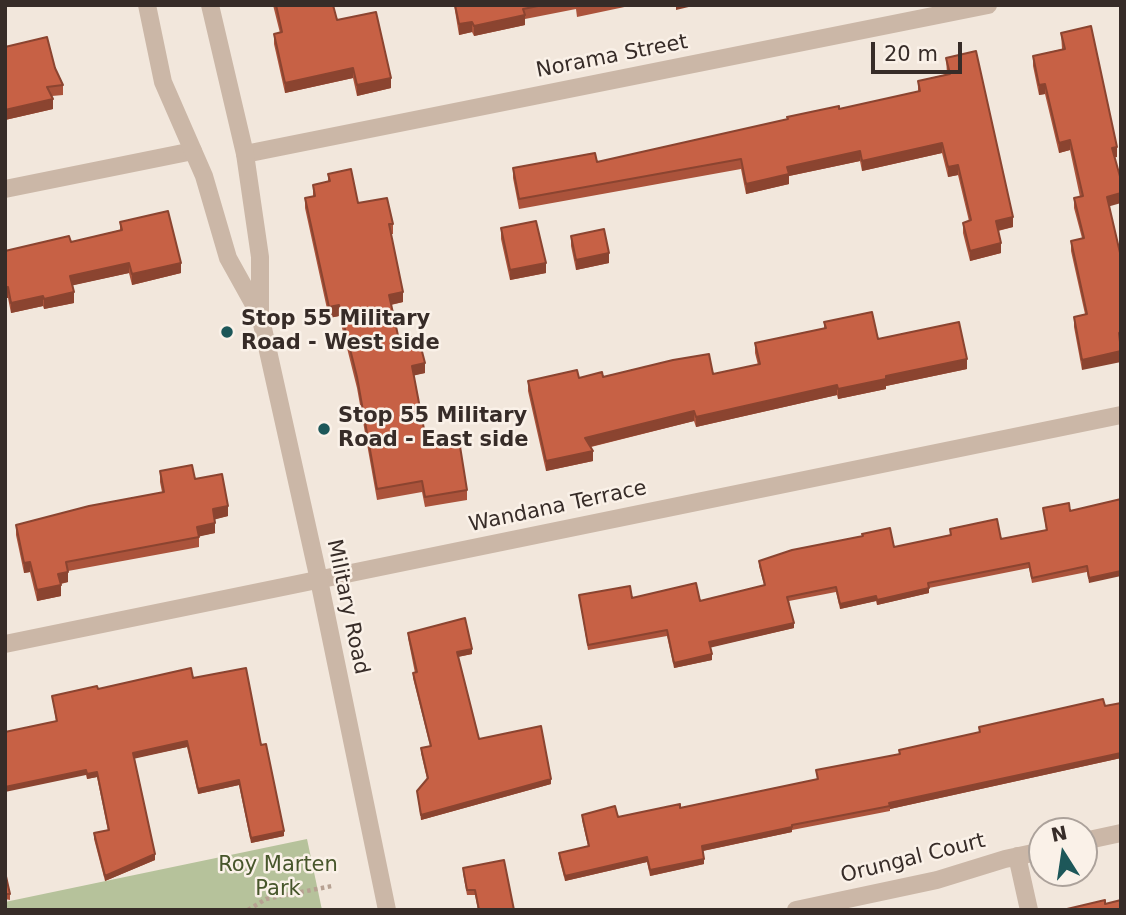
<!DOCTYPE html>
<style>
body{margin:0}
#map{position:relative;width:1126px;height:915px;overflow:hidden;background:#f2e7dc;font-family:"DejaVu Sans",sans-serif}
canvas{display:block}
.frame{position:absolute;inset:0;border:7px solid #372c28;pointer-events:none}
.north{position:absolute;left:1028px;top:817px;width:70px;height:70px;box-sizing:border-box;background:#faf1e8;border:2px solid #aca29b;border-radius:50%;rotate:348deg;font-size:19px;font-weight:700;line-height:28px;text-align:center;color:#372c28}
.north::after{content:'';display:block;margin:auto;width:24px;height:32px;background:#1d5759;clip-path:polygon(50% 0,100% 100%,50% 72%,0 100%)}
.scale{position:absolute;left:871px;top:42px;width:91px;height:32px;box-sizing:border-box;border:4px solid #372c28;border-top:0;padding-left:9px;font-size:21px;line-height:24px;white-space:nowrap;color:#372c28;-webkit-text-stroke:5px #faf1e8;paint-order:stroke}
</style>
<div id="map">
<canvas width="1126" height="915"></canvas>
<div class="frame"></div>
<div class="north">N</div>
<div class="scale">20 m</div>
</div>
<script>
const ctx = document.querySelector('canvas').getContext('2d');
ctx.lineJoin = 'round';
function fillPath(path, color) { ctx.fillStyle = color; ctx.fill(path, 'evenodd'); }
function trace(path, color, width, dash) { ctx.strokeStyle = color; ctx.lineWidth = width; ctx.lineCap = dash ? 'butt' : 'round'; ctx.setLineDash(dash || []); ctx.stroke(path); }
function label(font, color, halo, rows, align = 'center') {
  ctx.font = font + ' "DejaVu Sans",sans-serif'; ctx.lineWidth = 5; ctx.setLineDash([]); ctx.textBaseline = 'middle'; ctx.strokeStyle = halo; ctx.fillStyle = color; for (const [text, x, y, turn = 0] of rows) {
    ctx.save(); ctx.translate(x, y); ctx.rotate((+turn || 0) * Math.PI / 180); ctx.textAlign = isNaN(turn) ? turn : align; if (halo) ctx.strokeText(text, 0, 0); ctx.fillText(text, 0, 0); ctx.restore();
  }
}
const green = new Path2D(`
 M307,839L322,910H5V902Z`);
const path = new Path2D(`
 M248,910L266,899L332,886`);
const minor = new Path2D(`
 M245,154L988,5
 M5,189L193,151
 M5,644L1121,415
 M1084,841L1121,833
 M1017,856L1029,910
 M796,910L937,880L1005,859L1042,851`);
const tertiary = new Path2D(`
 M147,5L163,82L204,176L228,258L258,312
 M210,5L245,154L260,257V315L319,580L387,910`);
const wall = new Path2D(`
 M273,5H333L337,20L391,88L357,96L353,78L285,93L274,44V34L280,33Z
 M454,5H634L577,17L576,9L525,19V25L474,36L472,32L459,35Z
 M1061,33L1117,157H1115L1109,206L1082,370L1074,327V317L1085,314L1071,251V241L1082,238L1074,208V198L1080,197L1070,150L1059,153L1045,94L1039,95L1033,66V56L1062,49Z
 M946,58L1013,227L998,231L1001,253L970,261L963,233V223L969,221L958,175L948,177L942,153L862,171L860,161L789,176V184L746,194L741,169L519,209L513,178V168L597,162L918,92V81L947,74Z
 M55,68L63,85V95L52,96L53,109L5,120Z
 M328,174L358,203L393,224V234H391L403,302L391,305L399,340L425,373L414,375L427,445L467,490V500L425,507L422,492L377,500L357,388L339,316L329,318L305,208V198L313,196V185L328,182Z
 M120,222L181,273L132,285L129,273L73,285L74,303L44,309L43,306L11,313L8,298H5V251L71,242L120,230Z
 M501,228L546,273L510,280L501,239Z
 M571,236L609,263L576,270L571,246Z
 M824,322L967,369L886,386V389L838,399L837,395L696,427L694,421L591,447L593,461L546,471L528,391V381L579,378L713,374L758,365L755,353V343L824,329Z
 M160,471L195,479L228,516L215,519V533L199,536V547L68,571V582L61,584V596L37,601L30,572L24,573L16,535V525L162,492L160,482Z
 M1121,499L1089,583L1087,572L1032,583L1029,568L929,588V593L877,605L876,601L840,609L836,592L789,601L794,628L710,647L712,660L674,668L667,636L588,650L579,595L700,601L764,585L759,566V561L894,547L950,535V529L1001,539L1046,530L1043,508L1070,511Z
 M408,633L472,654L458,657L479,739L551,784L421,820L417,791L427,779L421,753V748L430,746L413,678V673H415L408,638Z
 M193,678L261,745L284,836L251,843L239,785L198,794L187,747L134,758L155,860L105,881L94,839V833L108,831L97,777L87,779L86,775L56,721L52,696L98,689Z
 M1121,703V758L890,809V811L792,830V832L703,851L704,864L650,876L647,862L565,881L559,858V853L588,846L582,820V815L618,817L680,808L817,779L816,770L899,754V750L979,733V727L1105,706Z
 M463,868L514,910H478L475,895H467L463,873Z
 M5,872L10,894V900L5,899Z`);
const shadedWall = new Path2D(`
 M676,5H697L676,10Z
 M525,15V25L474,36V26Z
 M472,22V32L459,35V24Z
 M353,68V78L285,93V83Z
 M391,78V88L357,96V85Z
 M1045,84V94L1039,95V85Z
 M53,99V109L5,120V110Z
 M1070,140V150L1059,153V143Z
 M942,143V153L862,171V161Z
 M1117,147V157L1112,158V148Z
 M860,151V161L789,176V184L746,194V184L787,167Z
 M958,165V175L948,177V167Z
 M1121,193V203L1107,207V197Z
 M1013,217V227L996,231V221Z
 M1001,243V253L970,261V251Z
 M609,253V263L576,270V260Z
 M129,263V273L70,286V276Z
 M181,263V273L132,285V274Z
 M546,263V273L510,280V270Z
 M8,287V298H5V288Z
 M74,292V303L44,309V299Z
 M403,292V302L389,305V295Z
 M43,296V306L11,313V303Z
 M339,305V316L329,318V307Z
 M1121,351V362L1082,370V360Z
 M967,359V369L886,386V389L838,399V389L886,376Z
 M425,363V373L412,376V366Z
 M837,385V395L696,427V417Z
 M694,411V421L585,448V438Z
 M593,451V461L546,471V461Z
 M228,506V516L213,520V509Z
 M215,523V533L197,537V527Z
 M30,562V572L24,573V563Z
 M1121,571V576L1089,583V578Z
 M68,572V582L58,584V574Z
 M61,585V596L37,601V590Z
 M929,588V593L877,605V600Z
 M876,596V601L840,609V604Z
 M794,623V628L709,648V642Z
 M472,649V654L457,657V652Z
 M712,654V660L674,668V663Z
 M187,741V747L133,759V753Z
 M1121,753V758L890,809L889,803Z
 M86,770V775L5,792V787Z
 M97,772V777L87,779V774Z
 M551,779V784L421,820V815Z
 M239,780V785L198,794V789Z
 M792,827V832L702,851V846Z
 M284,831V836L251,843V838Z
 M155,854V860L105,881V876Z
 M647,857V862L565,881V876Z
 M704,859V864L650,876V870Z`);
const building = new Path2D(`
 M276,5H333L337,20L376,12L391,78L357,85L353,68L285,83L274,34L282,32Z
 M455,5H543L523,9L525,15L474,26L472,22L459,24Z
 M1091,26L1117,147L1112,148L1121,180V193L1107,197L1121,257V332L1119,333L1121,351L1082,360L1074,317L1087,314L1071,241L1084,238L1074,198L1083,196L1070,140L1059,143L1045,84L1039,85L1033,56L1065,49L1061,33Z
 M47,37L55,68L63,85L47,87L53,99L5,110V47Z
 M976,51L1013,217L996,221L1001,243L970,251L963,223L971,220L958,165L948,167L942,143L862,161L860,151L787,167L789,174L746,184L741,159L519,199L513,168L595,153L597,162L788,119L787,117L839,106V109L920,91L918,81L950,74L946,58Z
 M351,169L358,203L387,198L393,224H389L403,292L389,295L399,340L418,336L425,363L412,366L427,445L459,440L467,490L425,497L422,481L377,489L357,377L339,305L329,307L305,198L315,196L313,185L330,181L328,174Z
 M168,211L181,263L132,274L129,263L70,276L74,292L44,299L43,296L11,303L8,287L5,288V251L69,236L71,242L122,230L120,222Z
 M536,221L546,263L510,270L501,228Z
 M604,229L609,253L576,260L571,236Z
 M872,312L878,339L959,322L967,359L886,376V379L838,389L837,385L696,417L694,411L585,438L593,451L546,461L528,381L577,370L579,378L602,372L603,377L673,360L709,354L713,374L760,364L755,343L826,328L824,322Z
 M192,465L195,479L222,474L228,506L213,509L215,523L197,527L199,537L66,562L68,572L58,574L61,585L37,590L30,562L24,563L16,525L89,506L164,492L160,471Z
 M1121,499V571L1089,578L1087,566L1032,578L1029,563L928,583L929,588L877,600L876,596L840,604L836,587L787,597L794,623L709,642L712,654L674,663L667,630L588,645L579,595L630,586L632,598L696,583L700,601L765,585L759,561L792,550L863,536L862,534L890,528L894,547L951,535L950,529L997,519L1001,539L1047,530L1043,508L1069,503L1070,511Z
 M465,618L472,649L457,652L479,739L541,726L551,779L421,815L417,791L428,778L421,748L431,746L413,673L417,672L408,633Z
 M191,668L193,678L246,668L261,745L266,744L284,831L251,838L239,780L198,789L187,741L133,753L155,854L105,876L94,833L109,830L97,772L87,774L86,770L5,787V732L57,721L52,696L97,686L98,689Z
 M1103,699L1105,706L1121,703V753L889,803L890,806L792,825V827L702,846L704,859L650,870L647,857L565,876L559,853L589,846L582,815L615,806L618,817L680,804V808L818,779L816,770L900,754L899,750L980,732L979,727Z
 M504,860L514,910H479L475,890H467L463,868Z
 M5,872L10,894H5Z
 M1105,900V904L1121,900V910H1068L1067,909Z`);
const markers = [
 [227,332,7,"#1d5759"],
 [324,429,7,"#1d5759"]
];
const streetNames = [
 ["Norama Street",612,57,-11],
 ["Wandana Terrace",558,507,-12],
 ["Military Road",347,607,78],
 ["Orungal Court",913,859,-14]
];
const poiNames = [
 ["Stop 55 Military",241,320],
 ["Road - West side",241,344],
 ["Stop 55 Military",338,417],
 ["Road - East side",338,441]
];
const parkNames = [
 ["Roy Marten",278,866],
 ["Park",278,890]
];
fillPath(green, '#b6c29b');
trace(path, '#b7a192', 4.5, [3.5, 3.5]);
trace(minor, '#cbb7a7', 18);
trace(tertiary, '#cbb7a7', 18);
fillPath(wall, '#ab533b');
fillPath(shadedWall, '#8b4430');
fillPath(building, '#c76145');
trace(building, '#8b4430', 2);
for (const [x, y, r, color] of markers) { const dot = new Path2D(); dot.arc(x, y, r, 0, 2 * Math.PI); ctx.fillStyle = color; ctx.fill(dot); trace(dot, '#faf1e8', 2.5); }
label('21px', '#372c28', '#faf1e8', streetNames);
label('bold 21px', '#372c28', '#faf1e8', poiNames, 'left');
label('21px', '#47562b', '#faf1e8', parkNames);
</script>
